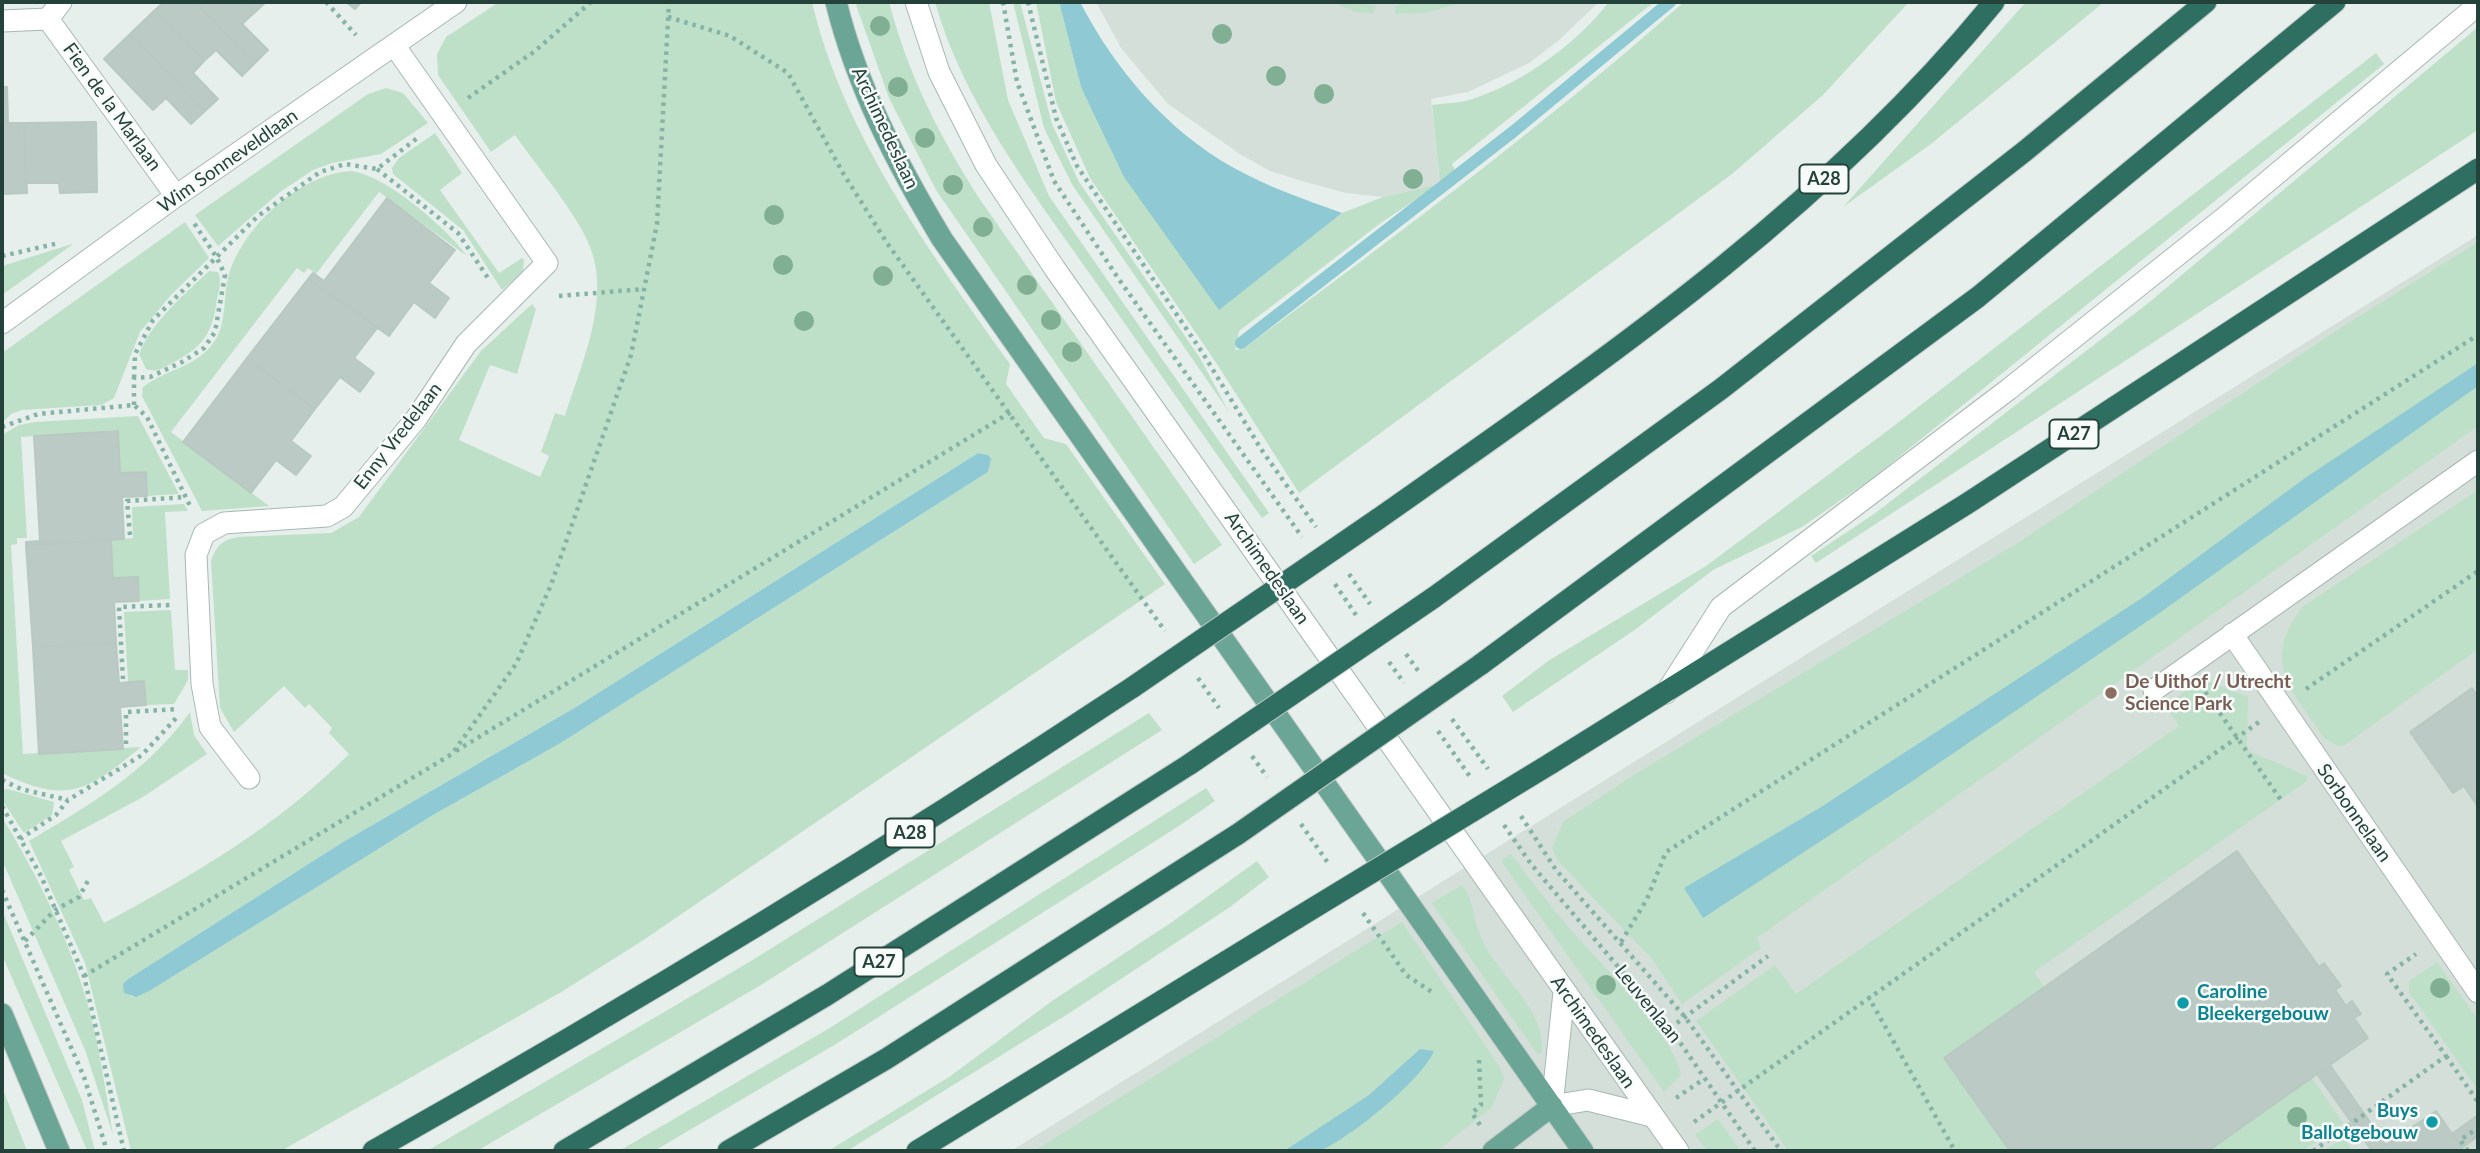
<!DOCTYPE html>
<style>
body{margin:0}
#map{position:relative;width:2480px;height:1153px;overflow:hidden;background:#e6efeb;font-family:Lato,sans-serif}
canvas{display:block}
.frame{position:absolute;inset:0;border:4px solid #24423a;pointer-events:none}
</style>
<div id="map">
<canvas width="2480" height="1153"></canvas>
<div class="frame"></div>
</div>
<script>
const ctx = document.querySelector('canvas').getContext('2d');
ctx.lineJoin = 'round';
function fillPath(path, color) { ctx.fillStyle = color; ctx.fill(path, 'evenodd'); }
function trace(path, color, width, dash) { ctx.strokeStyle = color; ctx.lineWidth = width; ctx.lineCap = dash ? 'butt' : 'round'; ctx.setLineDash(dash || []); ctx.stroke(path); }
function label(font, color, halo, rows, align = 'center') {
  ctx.font = font + ' Lato,sans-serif'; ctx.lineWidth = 5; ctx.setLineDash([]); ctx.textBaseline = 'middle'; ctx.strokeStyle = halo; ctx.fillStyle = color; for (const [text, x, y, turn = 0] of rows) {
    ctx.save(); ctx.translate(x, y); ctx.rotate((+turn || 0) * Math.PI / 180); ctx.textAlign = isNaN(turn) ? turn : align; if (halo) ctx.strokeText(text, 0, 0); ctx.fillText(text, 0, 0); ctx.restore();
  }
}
const built = new Path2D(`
 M1096,2H1599L1558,41L1529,63L1468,92L1431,99L1440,184L1383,197L1346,193L1302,181L1270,171L1240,154L1168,104L1121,48Z
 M2478,235V1151H1011Z`);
const green = new Path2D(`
 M499,2H812C844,137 931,253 1010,364L1006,384L1044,438L1066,444L1165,584L645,939L563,991L281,1151H131L85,963L29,841C91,804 147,772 190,712L194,735L207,754L143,797L61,841L74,867L69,870L84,900L91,898L104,923C192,876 278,826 349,754L329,733L332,728L309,704L305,708L284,686L234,732L220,708L211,561C217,545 222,540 238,537L331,533L359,517L481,351L532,304L536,309L517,374L490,365L459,440L540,477L549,456L541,452L555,413L565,416C581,365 611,300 590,247C577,213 537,167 515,135L491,152L438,75L437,54L446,37ZM978,453L988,455V472L559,744L433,815L151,990L131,997L128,979L343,842L576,707Z
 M855,2H889C909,77 938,133 979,198L1222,545L1194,564L936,190L889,98Z
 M935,2H989L1008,100L1049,196L1269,513L1262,518C1204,437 1147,355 1090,274C1031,190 963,102 935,2Z
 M1013,2H1020L1052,124L1079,182L1200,358L1229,412L1073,186L1044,128Z
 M1036,2H1059L1081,87L1219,309L1342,213L1383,197L1440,184L1432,105C1446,103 1462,103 1475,98C1524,82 1577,43 1609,2H1654L1452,164L1455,170L1440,184L1382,222L1239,331L1235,350L1243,349C1393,238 1544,126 1684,2H1909L1823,95L1732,174L1299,493L1217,364L1090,178L1056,102Z
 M1333,2L1376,5L1374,13L1356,12Z
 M1412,2H1463L1425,13L1395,14V6Z
 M2026,2H2104L1931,144L1843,207Z
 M2478,27V130L1816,563L1811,556L1874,514L2147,304Z
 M2376,53L2384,64L1873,478L1802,527L1713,570L1636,629L1513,712L1502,696L1548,661L1706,566L1891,428Z
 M386,88L403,93L428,123L381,154L332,163L313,170L280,192L218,246L195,215L368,94Z
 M435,133L462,173L440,190L499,273L522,258L524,260L523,272L502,290L463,230L393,174L392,168L399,158Z
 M351,171C384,174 448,229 467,256L379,192L316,274L308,268L304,273L297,268L171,432L269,506L202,511L142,396L143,387C167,368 201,367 217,337C227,318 223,294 229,274C244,226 300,174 351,171Z
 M185,222L209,258L171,295L140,332L114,398L101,405L22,410L11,414L2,423V353Z
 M2478,242V426L1757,938L1761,948L1682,1004L1651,958L1558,861L1552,848L1563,822L1632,776L2016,544L2345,325Z
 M72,244V245L2,295V266Z
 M209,271L218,272C222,281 219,289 217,299C213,332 203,348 172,363C163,368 157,373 146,369L139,354C153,320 183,296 209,271Z
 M138,416L179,494L147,496L145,471L120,473L118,430L21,437L27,538H17V544L11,545L23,754L141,747C88,791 67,805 2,773V435L19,425L35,422Z
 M2478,490V649L2345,745L2338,746L2325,739C2292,690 2260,663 2302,607Z
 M184,504L188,511L165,512L170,599L140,601L138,577L114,578L111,540L133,538L132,507Z
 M171,610L175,670H188V680L174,704L146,705L145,681L128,682L124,612Z
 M2211,682L2248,697L2247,750L2307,776V781L2034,972L2044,987L1944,1058L2010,1151H1956L1949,1142L1954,1151H1788L1696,1021L1775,965L1796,994L2179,726L2165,704L2191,688Z
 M1149,713L1162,730L761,985L477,1151H427L746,964Z
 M1206,788L1215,801L1179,826L836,1044L654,1151H619L828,1029Z
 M8,789L54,802L52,815L24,833L2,800V790Z
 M2,817C41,882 77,954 94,1029C102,1064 107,1100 113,1135L85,1050L2,860Z
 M1511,854C1531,880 1550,906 1571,930C1601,965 1672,1031 1681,1075L1664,1092L1501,861Z
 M1257,861L1269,877L1230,907L1071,1012L847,1151H828L949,1077L1052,1001L1172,922Z
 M1462,885C1474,899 1473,921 1482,939C1498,976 1546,1009 1542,1052L1538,1055L1432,903Z
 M2,910L82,1100L95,1151L87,1150L2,955Z
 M1402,922L1499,1066L1504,1079L1492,1107L1437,1151H1034Z
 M2437,962L2478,1020V1090L2409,992V981Z
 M2312,1078L2343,1123L2303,1151H2208Z
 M2,1086V1087L27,1151H2Z
 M1718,1119L1741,1151H1707L1695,1135Z
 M2345,1138L2352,1151H2322Z`);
const water = new Path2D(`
 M1059,2H1080C1114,68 1167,131 1234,168C1268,187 1306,200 1342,213L1219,310L1124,177L1081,87Z
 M2478,363V386L2158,614L1905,786L1703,918L1684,888L1821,807L2145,596L2305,478Z
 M978,453L988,455L991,459L988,472L559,744L433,815L151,990L136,997L124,993L123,984L128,979L343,842L576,707Z
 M1420,1049L1434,1051C1421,1081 1352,1136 1322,1150C1312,1153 1295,1151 1284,1151L1369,1095Z`);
const stream = new Path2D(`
 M1241,343L1514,131L1670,2`);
const building = new Path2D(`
 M164,2H195L255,63L242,76L216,50L204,61L155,10Z
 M195,2H244L254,13L242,24L268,50L255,63Z
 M244,2H266L254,13Z
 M346,2H361L355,9Z
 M155,10L204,61L193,73L218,99L205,111L130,34Z
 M130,34L205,111L191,124L166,98L153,110L104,59Z
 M2,87H7L8,123H24L27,193L2,194Z
 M96,122L97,192L60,193L59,183H25L24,123Z
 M387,198L455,250L429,283L449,298L435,318L414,302L389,336L308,279L313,273L324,281Z
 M308,279L378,327L354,358L374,373L360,392L340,377L315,409L247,358Z
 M247,358L315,409L291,441L311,456L296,475L276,460L251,493L183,442Z
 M118,431L120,473L146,472L147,496L122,497L124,539L26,545V542L40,541L34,436Z
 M111,540L113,578L138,577L139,601L114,602L116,643L33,647L26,545Z
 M116,643L119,683L144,681L146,705L120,707L123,749L39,754L33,647Z
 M2472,688L2478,697V807L2464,786L2453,793L2410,732Z
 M2237,851L2319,967L2324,963L2341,986L2335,990L2346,1006L2352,1001L2361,1014L2354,1018L2368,1038L2208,1151H2010L1944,1058Z
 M2330,1065L2386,1145L2378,1151H2372L2317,1074Z
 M2436,1111L2464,1151H2378L2386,1145Z
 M2478,1115V1136L2462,1148L2452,1134Z`);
const path = new Path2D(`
 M326,2L356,35
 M1003,2L1017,82L1054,181L1118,278L1302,537
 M1028,2L1056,118L1077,166L1204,355L1261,449L1316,527
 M668,17L730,36L788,73L843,173L887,243L1165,631
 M468,98L535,51L591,2
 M377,169L458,233L488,278
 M2,256L59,243
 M559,296L644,289
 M134,378L135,354L153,320L258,216L320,172L345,164L377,169L420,136
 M134,405V378L150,377L182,362L204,348L215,332L225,275L217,258L192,220
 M2,427L38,414L134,405L147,417L191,508
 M130,535L127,501L186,497
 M1349,574L1370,604
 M1335,584L1356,615
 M1406,654L1419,672
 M1389,662L1404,683
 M1198,678L1219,708
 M123,679L119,607L170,605
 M2306,689L2478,571
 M2205,692L2281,800
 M1452,719L1488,769
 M1438,731L1471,778
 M126,744V712L177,709
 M456,751L1011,412
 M1252,756L1267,777
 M2,780L21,789L68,800
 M2,806L41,876L84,976L124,1151
 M1521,816L1556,870L1685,1017L1781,1151
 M1301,824L1328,863
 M1504,825L1531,864L1670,1028L1755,1151
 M20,839L56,815L68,800L142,755L178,716
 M2,890L84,1077L107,1151
 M1363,913L1406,975L1432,992
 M25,941L55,910L79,897L89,879
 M1621,942L1647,899L1666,852L2478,335
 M84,976L452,754L516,664L551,585L631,355L657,224L669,2
 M1868,996L1955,1151
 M1670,1028L1768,956
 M2446,1056L2478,1102
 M1479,1060L1481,1105L1472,1113L1480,1125
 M1676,1098L1704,1079
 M1694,1122L2259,722
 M2313,1151L2446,1056L2387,974L2416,954
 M2468,1151L2460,1140L2478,1128`);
const minor = new Path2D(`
 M61,2L48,19L176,196
 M916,2L939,72L986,165L1055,269L1678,1151
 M2,21L48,19
 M2,323L176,196L456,2
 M2232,634L2478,992
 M2154,690L2478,461
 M1666,693L1721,607L2009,389L2224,218L2478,5
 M249,778L210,727L202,684L196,555L204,534L224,523L327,516L343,507L416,419L466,344L547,263L394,45
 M1564,992L1552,1106L1588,1100L1652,1116`);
const major = new Path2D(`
 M836,2C857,87 897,164 942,239L1583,1151
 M2,1014L59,1151
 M1493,1151L1552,1106`);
const highway = new Path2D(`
 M1378,519C1597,365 1823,212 1994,2
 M1433,598L1721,389L2025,151L2206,2
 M1480,665L1978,297L2335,2
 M1550,764L1968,503L2478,169
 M373,1151C632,1005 885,851 1133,687
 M564,1151L827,995L1190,764
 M728,1151L886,1059L1238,834
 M917,1151L1297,918`);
const highwayBridge = new Path2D(`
 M1133,687L1378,519
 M1190,764L1433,598
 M1238,834L1480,665
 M1297,918L1550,764`);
const trees = [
 [880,26],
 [1222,34],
 [1276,76],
 [898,87],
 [1324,94],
 [925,138],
 [1413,179],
 [953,185],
 [774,215],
 [983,227],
 [783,265],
 [883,276],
 [1027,285],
 [1051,320],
 [804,321],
 [1072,352],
 [1606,985],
 [2440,988],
 [2297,1117]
];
const markers = [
 [2111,693,7,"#8d6e63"],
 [2183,1003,7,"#0f9aa8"],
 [2432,1122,7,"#0f9aa8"]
];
const shields = [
 [1824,179,49],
 [2074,434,49],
 [910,833,49],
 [879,962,49]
];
const shieldNames = [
 ["A28",1824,179],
 ["A27",2074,434],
 ["A28",910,833],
 ["A27",879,962]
];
const streetNames = [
 ["Fien de la Marlaan",112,107,54],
 ["Archimedeslaan",885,128,65],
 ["Wim Sonneveldlaan",228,161,-35],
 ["Enny Vredelaan",398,436,-52],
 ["Archimedeslaan",1267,568,55],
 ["Sorbonnelaan",2354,813,55],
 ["Leuvenlaan",1648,1004,51],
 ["Archimedeslaan",1593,1032,55]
];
const educationNames = [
 ["De Uithof / Utrecht",2125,682],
 ["Science Park",2125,704]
];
const cultureNames = [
 ["Caroline",2197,992],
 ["Bleekergebouw",2197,1014],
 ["Buys",2418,1111,"right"],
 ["Ballotgebouw",2418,1133,"right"]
];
fillPath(built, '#d4dfda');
fillPath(green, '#bfe0c8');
fillPath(water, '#8ec9d4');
trace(stream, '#8ec9d4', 12);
fillPath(building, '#bbcac4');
trace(building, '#b8c9c2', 2);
trace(minor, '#a8b8b2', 23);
trace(major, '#c2cac8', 23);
trace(highway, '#c2cac8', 23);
trace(path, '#86b3a5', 4.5, [3.5, 5]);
trace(minor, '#fff', 21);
trace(major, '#6aa596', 21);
trace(highway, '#2f6f62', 21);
trace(highwayBridge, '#c2cac8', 23, []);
trace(highwayBridge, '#2f6f62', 21);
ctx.fillStyle = '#80af93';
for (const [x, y] of trees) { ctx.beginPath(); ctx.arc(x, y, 10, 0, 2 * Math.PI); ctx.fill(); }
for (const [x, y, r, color] of markers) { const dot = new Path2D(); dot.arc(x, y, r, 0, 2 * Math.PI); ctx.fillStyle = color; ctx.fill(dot); trace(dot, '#f7fbf9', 2.5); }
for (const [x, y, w] of shields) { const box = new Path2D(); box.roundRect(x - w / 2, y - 14.5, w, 29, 5); ctx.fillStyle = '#f7fbf9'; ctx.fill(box); trace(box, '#24423a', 2); }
label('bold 18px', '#24423a', null, shieldNames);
label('19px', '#24423a', '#f7fbf9', streetNames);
label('bold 19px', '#785e54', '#f7fbf9', educationNames, 'left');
label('bold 19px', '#0d838f', '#f7fbf9', cultureNames, 'left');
</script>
